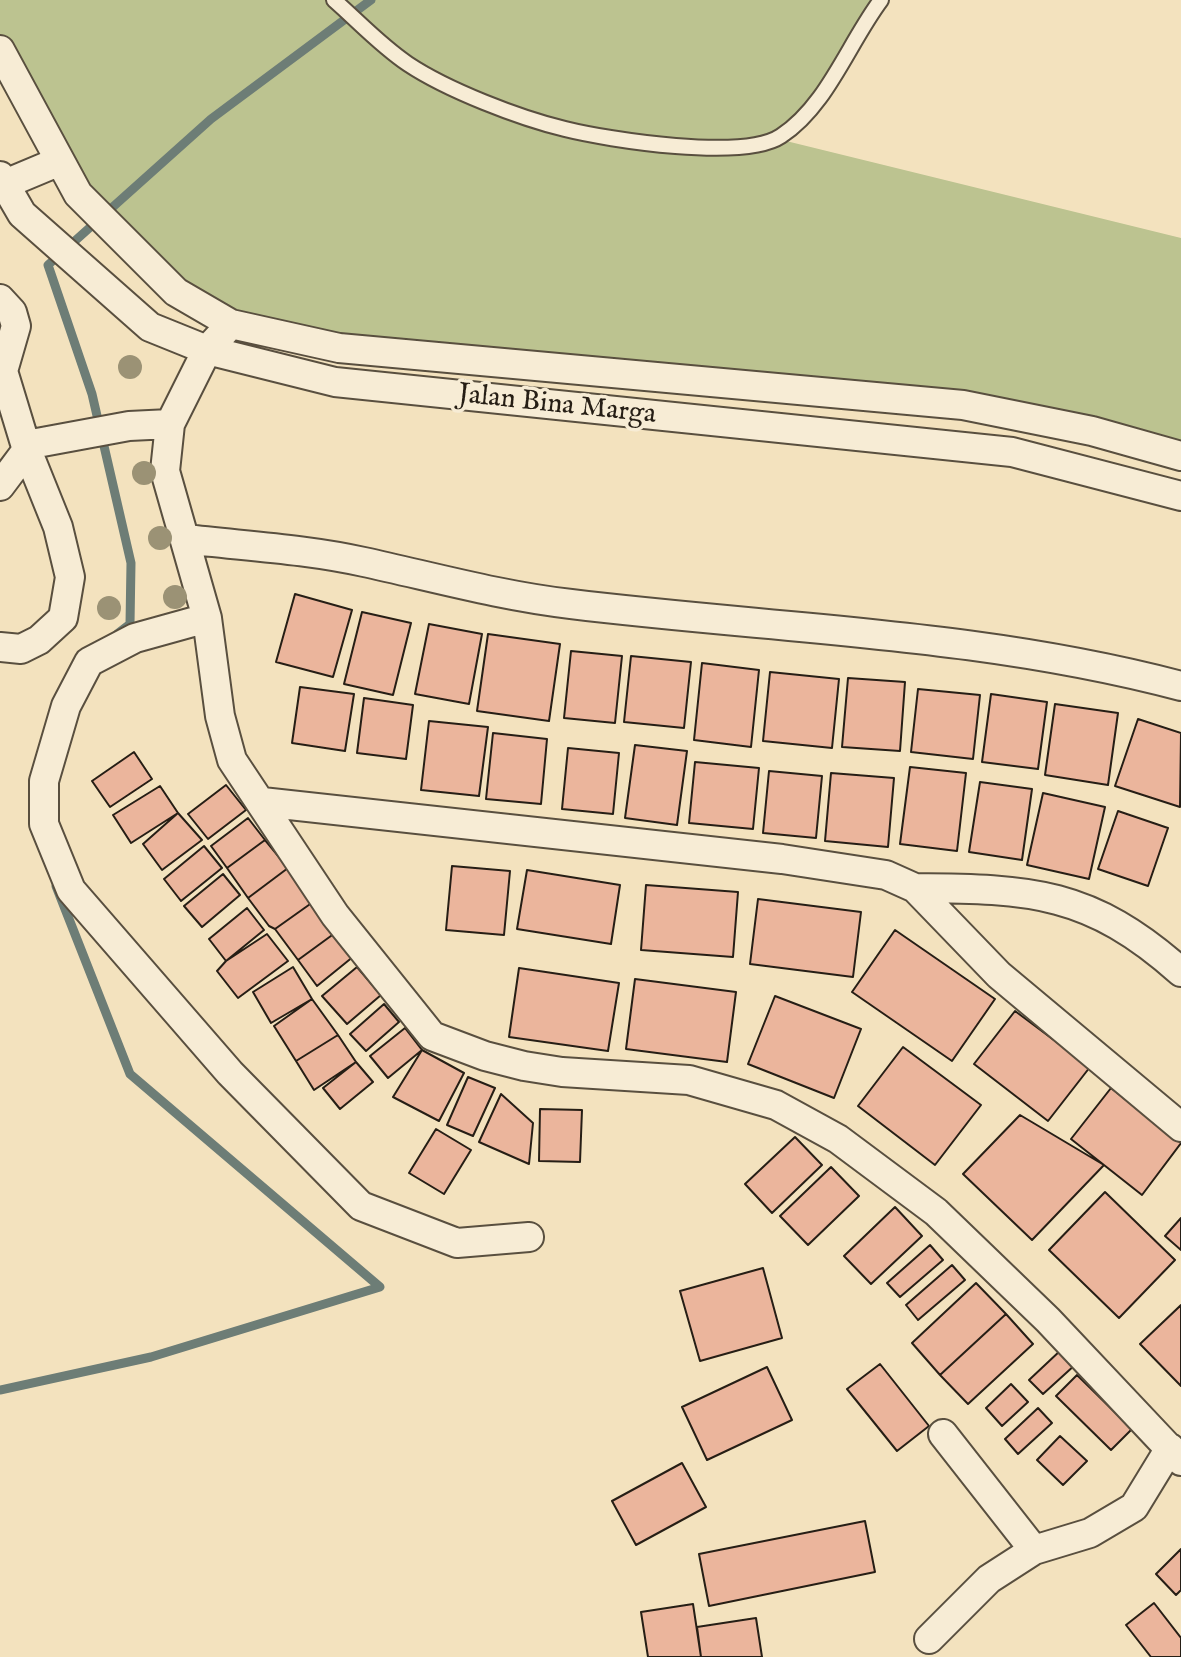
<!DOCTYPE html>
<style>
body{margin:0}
canvas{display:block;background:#f3e2be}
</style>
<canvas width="1181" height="1657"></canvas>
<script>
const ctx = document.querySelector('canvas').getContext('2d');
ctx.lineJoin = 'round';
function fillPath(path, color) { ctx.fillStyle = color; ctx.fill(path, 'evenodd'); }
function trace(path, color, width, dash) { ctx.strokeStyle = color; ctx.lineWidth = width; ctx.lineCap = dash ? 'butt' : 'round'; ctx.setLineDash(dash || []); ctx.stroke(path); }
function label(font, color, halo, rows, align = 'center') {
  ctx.font = font + ' "IM FELL English",serif'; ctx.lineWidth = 7; ctx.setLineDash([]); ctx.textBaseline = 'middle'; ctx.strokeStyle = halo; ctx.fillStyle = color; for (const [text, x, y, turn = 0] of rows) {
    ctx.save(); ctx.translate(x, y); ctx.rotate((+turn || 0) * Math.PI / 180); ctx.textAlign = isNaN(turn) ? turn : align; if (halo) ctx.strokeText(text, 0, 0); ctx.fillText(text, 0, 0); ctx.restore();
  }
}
const green = new Path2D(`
 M0,0H881L806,118L778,139L1181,238V456L1092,431L231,324L78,194L0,56Z`);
const stream = new Path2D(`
 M117,634L130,624L131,563L92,394L48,265L211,119L371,0
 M0,1390L151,1357L380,1287L130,1074L56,886`);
const building = new Path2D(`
 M295,594L352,610L333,677L276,662Z
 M362,612L411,623L393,695L344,684Z
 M429,624L482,634L469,704L415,694Z
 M488,634L560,644L549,721L477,711Z
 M571,651L622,656L615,723L564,718Z
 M631,656L691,662L684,728L624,722Z
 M702,663L759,670L751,747L694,740Z
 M770,672L839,679L832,748L763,741Z
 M848,678L905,682L900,751L842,747Z
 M300,687L354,694L345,751L292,743Z
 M918,689L980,695L973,759L911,752Z
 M991,694L1047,702L1038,769L982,762Z
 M364,698L413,705L406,759L357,753Z
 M1055,704L1118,713L1108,785L1045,775Z
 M1138,719L1181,733L1180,807L1115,786Z
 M429,721L488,727L479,796L421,790Z
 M493,733L547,739L541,804L486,799Z
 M635,745L687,751L677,825L625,818Z
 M568,748L619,753L613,814L562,809Z
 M134,752L152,779L110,807L92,781Z
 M695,762L759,768L753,829L689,823Z
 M910,767L966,773L957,851L900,844Z
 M769,771L822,776L816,838L763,833Z
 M831,773L894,778L888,847L825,841Z
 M980,782L1032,789L1022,860L969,852Z
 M226,785L246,810L208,839L188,814Z
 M160,786L178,813L131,843L113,815Z
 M1043,793L1105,807L1089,879L1027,865Z
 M1118,811L1168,828L1148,886L1098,869Z
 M178,813L202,840L162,870L143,844Z
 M248,818L265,840L227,868L211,846Z
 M265,840L288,868L248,898L227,868Z
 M204,846L222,868L181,901L164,879Z
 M452,866L510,871L504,935L446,930Z
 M288,868L313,902L275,929L269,926L248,898Z
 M527,870L620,885L611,944L517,929Z
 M223,874L240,895L202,927L184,906Z
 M646,885L738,892L733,957L641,950Z
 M758,899L861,912L853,977L750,964Z
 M313,902L335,933L298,960L275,929Z
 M247,908L264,930L226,961L209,939Z
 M895,930L995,999L952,1061L852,992Z
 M335,933L354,956L317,986L298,960Z
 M267,934L288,961L238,998L217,971L226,961Z
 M293,967L312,999L271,1023L253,992Z
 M357,967L381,995L347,1024L322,996Z
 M519,968L619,983L608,1051L509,1037Z
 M635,979L736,992L727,1062L626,1049Z
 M775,996L861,1029L834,1098L748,1064Z
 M312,999L338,1035L296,1061L274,1026Z
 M384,1004L399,1022L366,1051L350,1034Z
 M1015,1011L1090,1067L1048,1121L974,1064Z
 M405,1028L422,1050L388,1078L370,1056Z
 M338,1035L356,1062L314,1090L296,1061Z
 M903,1047L981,1105L935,1165L858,1106Z
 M422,1050L464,1073L439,1121L393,1097Z
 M356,1062L373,1082L340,1109L323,1088Z
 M468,1077L495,1088L473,1136L447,1125Z
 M1111,1088L1181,1143L1142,1195L1071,1139Z
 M501,1094L533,1123L529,1164L479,1142Z
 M540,1109L582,1110L580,1162L539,1161Z
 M1020,1115L1104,1165L1032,1240L963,1174Z
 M436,1129L471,1150L444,1194L409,1173Z
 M795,1137L822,1165L772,1213L745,1184Z
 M831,1167L859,1196L808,1245L780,1216Z
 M1105,1192L1175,1260L1119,1318L1049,1250Z
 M895,1207L922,1236L871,1284L844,1256Z
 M1181,1218V1250L1165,1236Z
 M930,1245L943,1260L900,1297L887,1283Z
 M952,1265L965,1280L918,1320L906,1305Z
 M763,1268L782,1338L700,1361L680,1291Z
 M976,1283L1006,1314L940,1375L912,1343Z
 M1181,1305V1386L1140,1344Z
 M1006,1314L1033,1344L968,1404L940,1375Z
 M1062,1349L1076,1364L1043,1394L1029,1380Z
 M880,1364L929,1426L897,1451L847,1389Z
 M767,1367L792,1420L707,1460L682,1407Z
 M1077,1375L1132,1429L1111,1450L1056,1396Z
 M1011,1384L1028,1402L1002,1426L986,1408Z
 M1038,1408L1052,1423L1018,1454L1005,1439Z
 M1060,1436L1087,1461L1063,1485L1037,1460Z
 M682,1463L706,1507L636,1545L612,1501Z
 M865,1521L875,1572L709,1606L699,1554Z
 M1181,1549V1590L1176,1595L1156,1574Z
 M1154,1603L1181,1638V1657H1151L1126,1625Z
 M693,1604L701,1657H648L641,1612Z
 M756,1618L762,1657H701L697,1627Z`);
const service = new Path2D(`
 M334,0C358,21 381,46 408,64C447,90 519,118 565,129C609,140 744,161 781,136C827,106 848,44 881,0`);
const minor = new Path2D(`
 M0,50L78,194L176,292L231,324L339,348L963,405L1092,431L1181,456
 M0,176L22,214L150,327L207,350L335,382L1012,452L1181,496
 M5,184L60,161
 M0,299L12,312L16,326L3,371L27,450L58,527L70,577L63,618L39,640L21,649L0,647
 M231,324L207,350L170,424L165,471L207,618L220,716L232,760L335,915L432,1036L485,1056L524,1066L562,1072L689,1080L776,1105L838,1139L936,1212L1048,1320L1181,1461
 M0,486L27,450L37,443L129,426L170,424
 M185,539C244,546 306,549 364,562C433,577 501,596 571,604C775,629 982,633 1181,686
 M207,618L135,638L89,662L66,706L44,781V824L71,890L230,1073L361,1206L457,1243L529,1237
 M262,802L782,859L886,875L915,888L999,975L1181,1127
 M915,888C1031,889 1090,891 1181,972
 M943,1434L1034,1550L1090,1533L1134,1507L1170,1448
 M929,1639L989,1579L1034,1550`);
const trees = [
 [130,367],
 [144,473],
 [160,538],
 [175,597],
 [109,608]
];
const streetNames = [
 ["Jalan Bina Marga",557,406,6]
];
fillPath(green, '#bcc390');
trace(stream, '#6d7d76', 9);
fillPath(building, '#ebb59c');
trace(building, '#261e15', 2);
trace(service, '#594f3f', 18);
trace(minor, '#594f3f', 32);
trace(service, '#f7ecd5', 14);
trace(minor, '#f7ecd5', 28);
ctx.fillStyle = '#9b9275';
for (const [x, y] of trees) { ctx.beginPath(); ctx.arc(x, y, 12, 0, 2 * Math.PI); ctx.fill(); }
label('28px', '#261e15', '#f7ecd5', streetNames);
</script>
